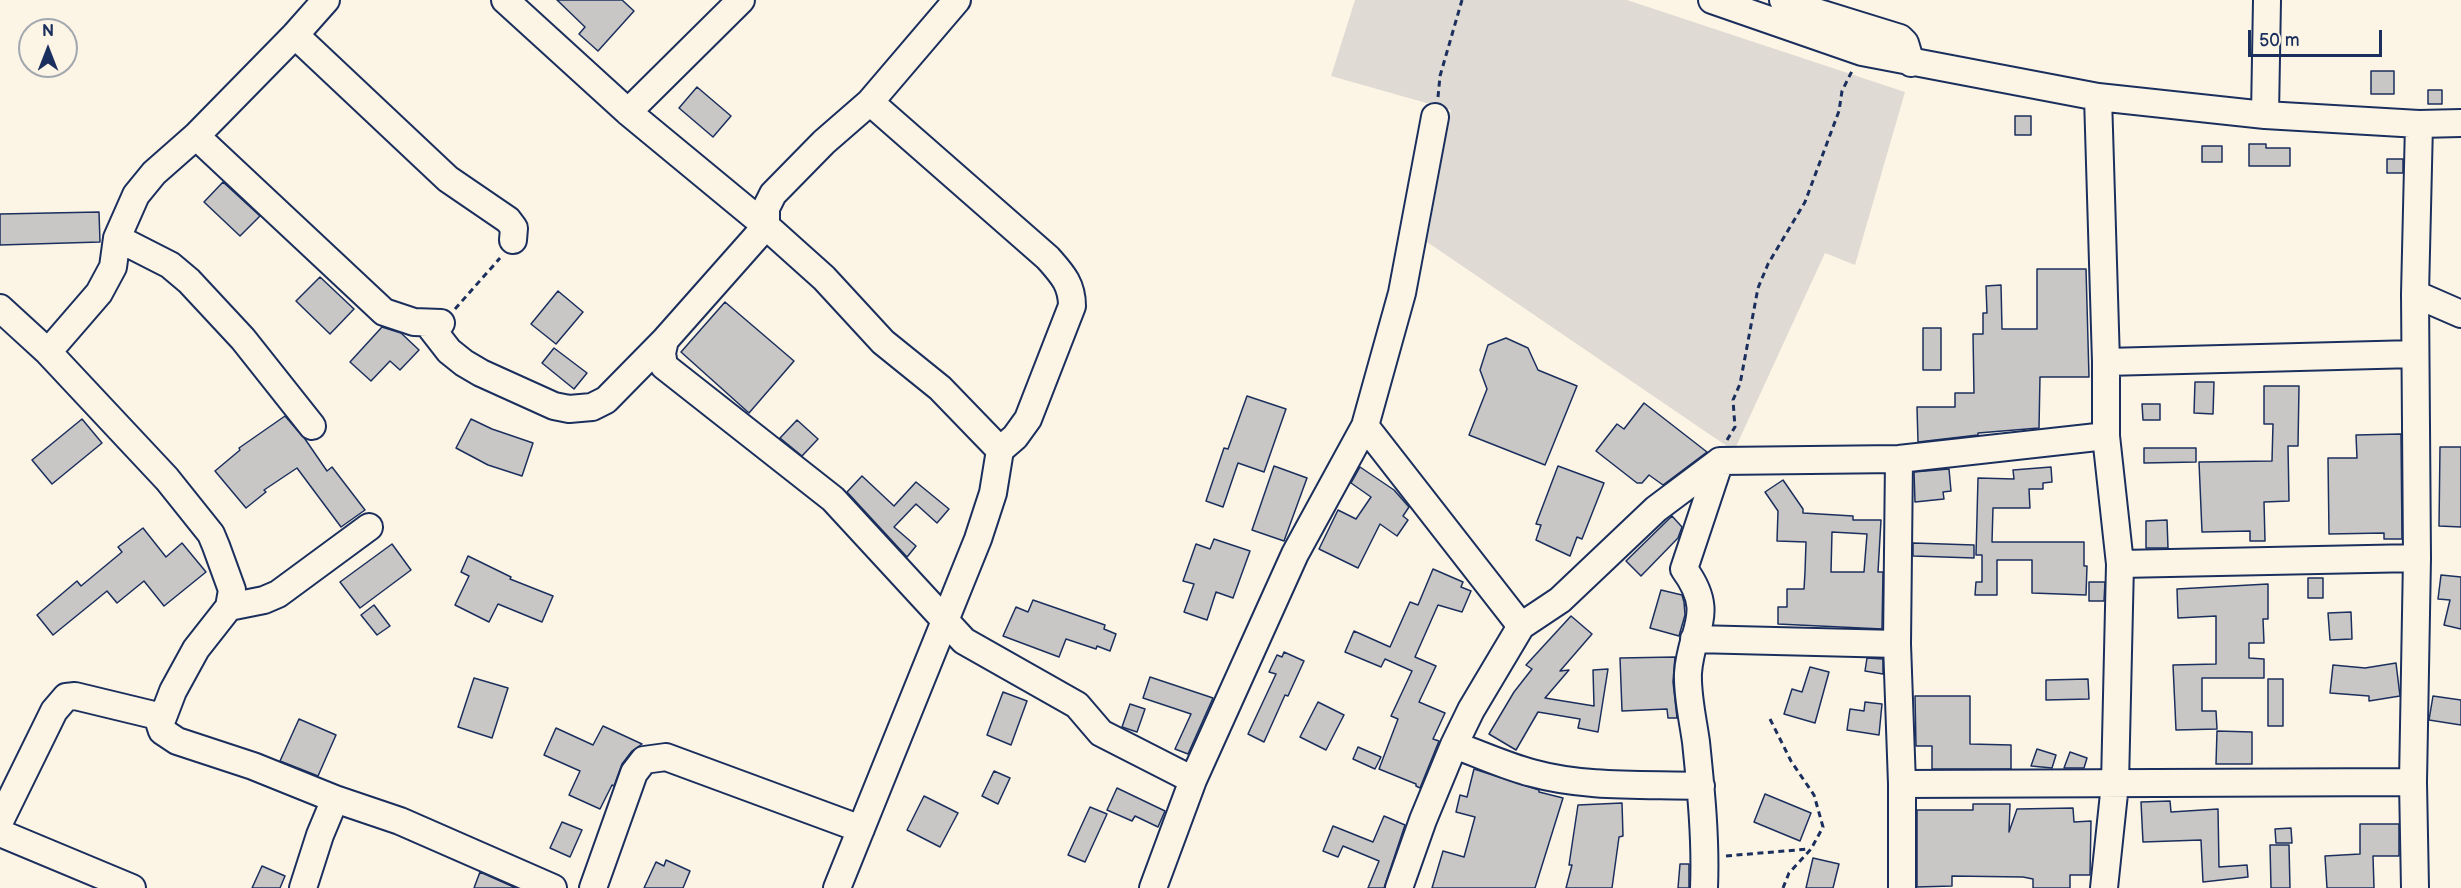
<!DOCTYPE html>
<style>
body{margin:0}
#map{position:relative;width:2461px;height:888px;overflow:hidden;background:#fcf5e5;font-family:"Balsamiq Sans",sans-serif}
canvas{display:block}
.north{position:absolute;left:18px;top:18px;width:60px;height:60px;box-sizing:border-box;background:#fcf5e5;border:2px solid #a2a6af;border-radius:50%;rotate:0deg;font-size:16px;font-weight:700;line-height:24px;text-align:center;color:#1b2f5e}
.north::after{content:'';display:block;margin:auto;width:21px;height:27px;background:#1b2f5e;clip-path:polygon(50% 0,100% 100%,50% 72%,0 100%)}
.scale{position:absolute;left:2248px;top:30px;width:134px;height:27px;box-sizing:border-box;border:3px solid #1b2f5e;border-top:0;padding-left:8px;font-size:18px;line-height:21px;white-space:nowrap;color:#1b2f5e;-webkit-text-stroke:4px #fcf5e5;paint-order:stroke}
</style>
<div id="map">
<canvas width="2461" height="888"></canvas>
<div class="north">N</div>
<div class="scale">50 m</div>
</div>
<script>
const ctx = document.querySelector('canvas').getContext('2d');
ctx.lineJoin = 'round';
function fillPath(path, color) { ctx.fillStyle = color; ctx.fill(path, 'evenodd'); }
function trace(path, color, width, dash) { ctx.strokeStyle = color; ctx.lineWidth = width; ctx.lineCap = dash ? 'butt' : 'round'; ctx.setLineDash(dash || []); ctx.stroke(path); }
const green = new Path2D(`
 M1355,0H1627L1905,92L1855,265L1825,253L1734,451L1427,242L1451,110L1331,76Z`);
const building = new Path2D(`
 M557,0H622L634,11L598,51L579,34L585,27Z
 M2371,71H2394V94H2371Z
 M697,87L731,116L713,137L679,108Z
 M2428,90H2442V104H2428Z
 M2015,116H2031V135H2015Z
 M2249,144H2266V148H2290V166H2249Z
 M2202,146H2222V162H2202Z
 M2387,159H2403V173H2387Z
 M223,182L260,216L240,236L204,202Z
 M99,212L100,242L0,245V214Z
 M2037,269H2086L2089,377H2040L2039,428L1978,433V435L1918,442L1917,407H1955V393H1974L1973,334H1983V313H1987L1986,286L2001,285L2002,329H2037Z
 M320,277L354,309L330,334L296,301Z
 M558,291L583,312L556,344L531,324Z
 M725,302L794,361L749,413L681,352Z
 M382,327L401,333L419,350L400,370L390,361L371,381L350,362Z
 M1923,328H1941V370H1923Z
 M1506,338L1528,348L1538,370L1577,386L1545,465L1469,435L1487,389L1480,370L1488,345Z
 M554,348L587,373L574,389L542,363Z
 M2195,382H2214L2213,414L2194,413Z
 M2264,386H2299L2298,446H2288L2289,501L2264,502L2265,541H2250V531L2202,532L2199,462L2272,461L2273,424H2264Z
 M1247,396L1286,409L1264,472L1238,463L1223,507L1206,501L1224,448L1228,449Z
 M1644,403L1707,452L1663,485L1649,475L1642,483H1637L1596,451L1617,424L1624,429Z
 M2142,404H2160V420H2143Z
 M285,416L305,439L327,471L332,467L365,510L341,527L297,468L264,490L266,492L246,508L215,471L240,450L239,448Z
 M82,419L102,443L52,484L32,460Z
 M471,419L492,429L533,443L522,476L488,465L456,448Z
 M797,420L818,439L802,456L780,438Z
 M2401,434L2402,539H2384V533L2329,534L2328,458H2357L2356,435Z
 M2440,447H2461V527L2439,526Z
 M2144,448H2196V462L2144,463Z
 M1274,466L1307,478L1284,541L1252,530Z
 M1558,466L1604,483L1582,539L1577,537L1570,556L1536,540L1541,525L1536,524Z
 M1360,467L1394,490L1409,507L1403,516L1408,520L1397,536L1380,524L1358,568L1319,549L1338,510L1356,519L1371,497L1351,483Z
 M2051,467L2052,482L2043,483V489H2029L2030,508H1993L1992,542H2084V566H2087L2086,595L2032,593V560H1997V595H1975L1976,582H1982V555H1976L1978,478L2014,479L2013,470Z
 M1949,469L1951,491L1943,492L1944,499L1915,502L1914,472Z
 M862,476L894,506L916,482L949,509L937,523L916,504L894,527L916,546L907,557L847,492Z
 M1783,480L1803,509V513L1853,516V520H1881L1878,572H1883L1882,629L1778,624V607H1787V589H1804L1805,572L1806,542L1777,541L1778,511L1765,492ZM1832,532L1867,534L1864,572H1831Z
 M1672,516L1682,527L1678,538L1641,576L1626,561Z
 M2167,520L2168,548H2146V521Z
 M143,528L166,557L182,543L206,572L164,606L144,581L117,603L107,591L53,635L37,615L77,581L81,586L122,552L118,547Z
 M1214,539L1250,551L1233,598L1216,592L1207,620L1184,612L1194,584L1183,581L1196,544L1210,549Z
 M1913,543L1974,545V558L1913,556Z
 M392,544L411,570L360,608L340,582Z
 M468,556L511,577L510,579L553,596L542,622L498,604L489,622L455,605L469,576L461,572Z
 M1433,569L1463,582L1461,587L1471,591L1462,612L1438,605L1415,657L1436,666L1419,702L1445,713L1433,739L1439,741L1420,788L1416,786V784L1379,769L1398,719L1391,716L1412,671L1385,659L1381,667L1345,652L1354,631L1390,647L1410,602L1418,605Z
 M2441,575L2461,577V629L2444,625L2450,600L2438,599Z
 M2308,578H2323V598H2308Z
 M2089,582H2105L2104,601H2089Z
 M2268,584V619H2263L2264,643H2249V658L2264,659V678H2202V711H2216L2217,729L2176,730L2173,665L2216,664V616L2178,618L2177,589Z
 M1661,590L1682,595L1684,602L1685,615L1679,636L1650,628Z
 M1033,600L1105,625L1104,629L1116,634L1110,651L1097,646L1096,649L1066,639L1059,657L1003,636L1016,607L1028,612Z
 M374,605L390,626L377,635L361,615Z
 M2351,612L2352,639L2330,640L2328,613Z
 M1571,616L1592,634L1560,671L1569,670L1545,698L1594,706L1593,670L1608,669L1598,732L1578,728L1580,719L1538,712L1516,750L1489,734L1514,692L1532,669L1526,665Z
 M1284,652L1304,661L1288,696L1285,695L1264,742L1248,734L1276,674L1269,672L1277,655L1282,657Z
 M1675,657L1673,682L1677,718H1668L1667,709L1622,711L1620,658Z
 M1867,658L1883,659V674L1865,671Z
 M2396,663L2400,696L2369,701V696L2330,693L2333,665L2365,668Z
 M1810,667L1829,672L1815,723L1784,714L1792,689L1802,692Z
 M1150,677L1213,698L1188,754L1175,749L1191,714L1143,698Z
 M474,678L508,688L492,738L458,727Z
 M2088,679L2089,699L2046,700V680Z
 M2268,679H2283V726H2268Z
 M1003,692L1027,701L1011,745L987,735Z
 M1915,696H1970V744L2011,745V769H1932V746H1916Z
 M2433,696L2461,700V725L2429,720Z
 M1318,702L1344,715L1326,750L1300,737Z
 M1865,702L1882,704L1879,735L1847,730L1850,709L1864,711Z
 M1130,704L1145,709L1137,732L1122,727Z
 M299,719L336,735L318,776L280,761Z
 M603,726L642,744L632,751L622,764L614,786L612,785L600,809L569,795L580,771L544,755L556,728L593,745Z
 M2217,731L2252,732V764H2216Z
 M1358,747L1381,757L1375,769L1353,759Z
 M2037,749L2056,755L2052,768L2031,766Z
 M2070,752L2087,758L2084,768H2064Z
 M1474,769L1539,790V792L1563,798L1535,888H1432L1443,851L1464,857L1475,817L1456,812L1460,795L1467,797Z
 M994,771L1010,778L998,804L982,796Z
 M1117,788L1165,811L1158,827L1135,816L1132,821L1107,810Z
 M1765,794L1811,813L1800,841L1754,822Z
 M924,796L958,813L940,847L907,830Z
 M2170,801L2171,812L2218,809L2219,867L2247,865L2248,877L2203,882L2201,840L2143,842L2141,802Z
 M1622,803L1623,836L1619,837L1612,888H1566L1572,865H1569L1578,805Z
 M1973,804H2010L2009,832L2017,809L2073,808L2074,822L2091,821L2090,875H2070V888H2033V879L2023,877L1952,876V886L1917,887V810H1973Z
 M1090,807L1107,814L1085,862L1068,855Z
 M1384,816L1405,825L1384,888H1368L1379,861L1343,846L1338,857L1323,851L1333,826L1373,842Z
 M562,822L582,830L570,857L550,848Z
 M2360,824H2399V856H2373L2374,888H2327L2325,856L2360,854Z
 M2291,828L2292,843H2276L2275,829Z
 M2270,845H2289L2290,888H2271Z
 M1813,858L1839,864L1833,888H1806Z
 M666,860L690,871L683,888H644L656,862L664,866Z
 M1680,864H1689V888H1678Z
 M262,866L285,876L280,888H252Z
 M480,872L516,888H474Z`);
const path = new Path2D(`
 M1438,97L1440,76L1462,0
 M455,309L500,258
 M1727,440L1735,427L1733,400L1740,384L1758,288L1768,264L1805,202L1839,111L1842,91L1852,71
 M1770,719L1791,761L1814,795L1823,827L1811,849L1789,873L1783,888
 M1726,856L1809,849`);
const minor = new Path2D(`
 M505,0L628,112L766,226L824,278L883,342L940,388L1000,450
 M957,0L870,102L824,142L773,194L766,208V226L665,340L662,353L664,366L833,499L964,641L1077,705L1101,733L1193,780
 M1712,0L1862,52L2098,97L2265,115L2419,124L2461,123
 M1783,0L1803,8L1900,38L1905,43L1911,63
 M295,35L448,179L508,220L514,228L513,240
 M2098,97L2106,362V436L2120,564L2115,784L2104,888
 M628,112L741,0
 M2265,115L2267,0
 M196,136L384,312L414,322L441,323
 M117,238L170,265L189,281L243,339L312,426
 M2415,294L2461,314
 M0,308L48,352L167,479L211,534L216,546L232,590L229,607L196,649L173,691L160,725L162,731L177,741L253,766L335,799L320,835L303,888
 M428,324L449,351L464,363L481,373L554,406L569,409L592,407L606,400L665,340
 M48,352L99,293L113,267L117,238L136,195L154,173L196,136L295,35L326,0
 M2106,362L2415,354
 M1365,426L1521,626
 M1899,459L1897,644L1902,784V888
 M2120,564L2417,558
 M229,607L264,600L278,594L369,527
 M1694,639L1897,644
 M1454,745C1480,754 1505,766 1532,773C1586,788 1645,784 1701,786
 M1902,784L2413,782
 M335,799L400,821L553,888
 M0,821L54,711L66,697L75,696L162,717
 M0,833L132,888
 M593,888L634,773L644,760L666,757L861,829
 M837,888L978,539L993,493L1000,450L1015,437L1028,419L1072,306C1072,284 1062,274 1048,258L870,102
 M1153,888L1193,780L1295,554L1365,426L1402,293L1435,117
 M1399,888L1423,820L1454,745L1471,710L1521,626L1560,600L1656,509L1720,461L1899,459L2106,436
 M1704,888C1706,839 1701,790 1696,742C1693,720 1687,695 1688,673C1691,628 1717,614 1684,569L1720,461
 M2415,888L2413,782L2417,558L2415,294L2419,124`);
fillPath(green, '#dfdbd4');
fillPath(building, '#c8c7c6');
trace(building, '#1b2f5e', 1.5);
trace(minor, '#1b2f5e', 30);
trace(path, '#1b2f5e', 3, [6, 4.5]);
trace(minor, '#fcf5e5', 26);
</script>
